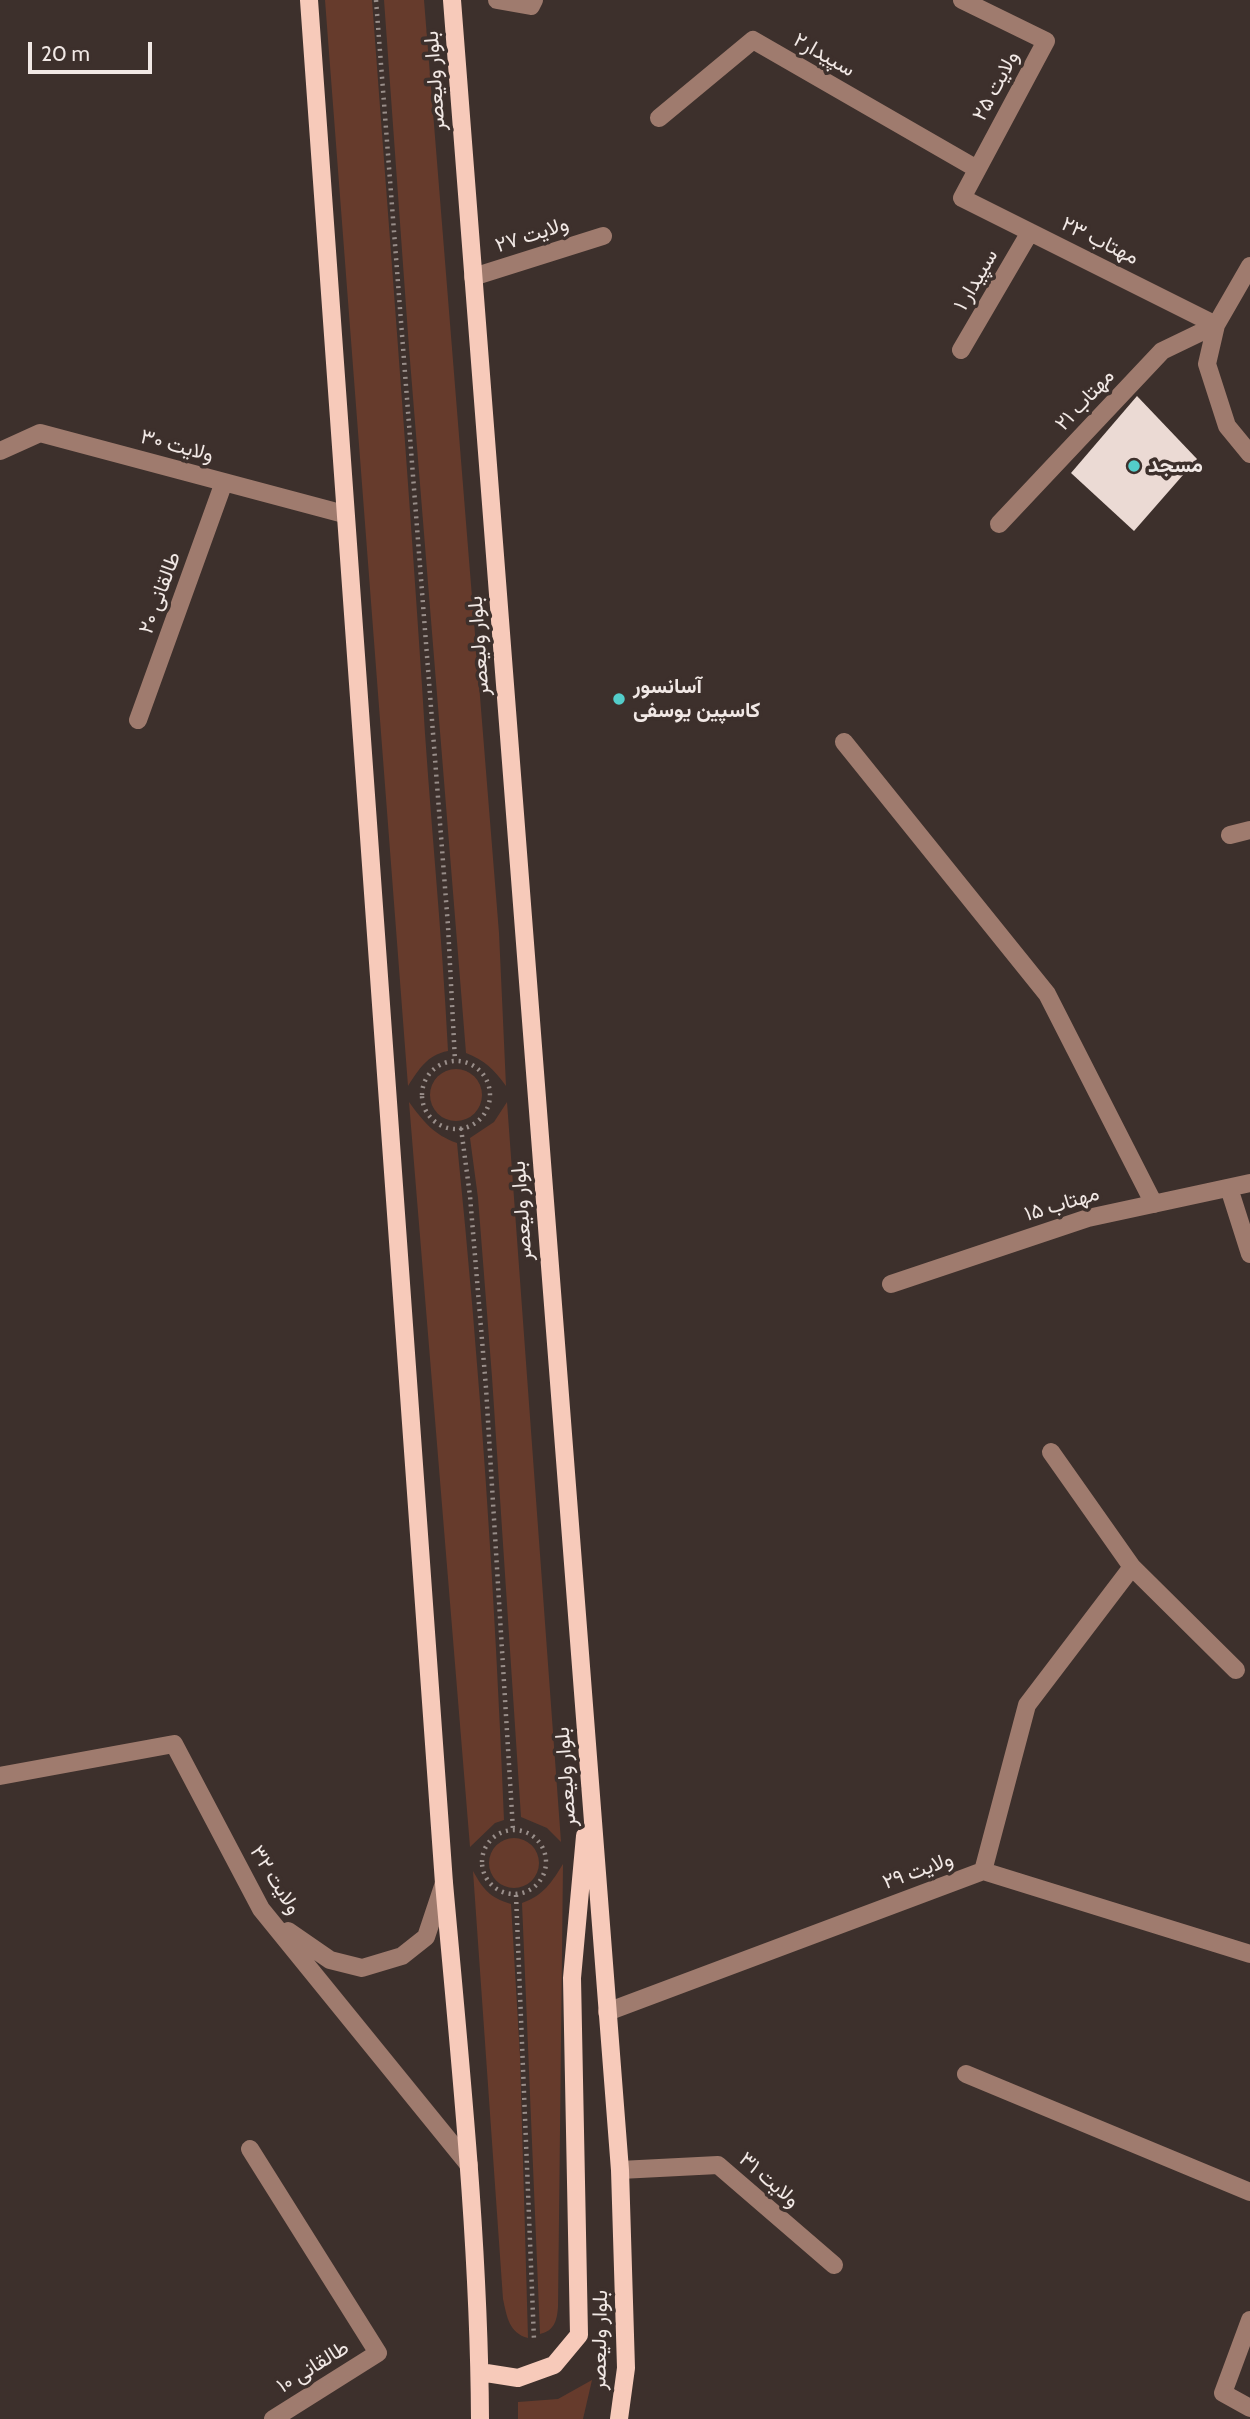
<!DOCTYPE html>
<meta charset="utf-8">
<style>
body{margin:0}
#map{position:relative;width:1250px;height:2419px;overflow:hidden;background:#3d302c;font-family:Cabin,sans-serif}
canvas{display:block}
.scale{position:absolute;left:28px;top:42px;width:124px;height:32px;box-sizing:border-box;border:4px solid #f1e8e5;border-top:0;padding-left:9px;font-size:21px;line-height:24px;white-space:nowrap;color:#f1e8e5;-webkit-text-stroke:5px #3d302c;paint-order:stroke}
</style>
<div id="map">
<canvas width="1250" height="2419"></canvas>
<div class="scale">20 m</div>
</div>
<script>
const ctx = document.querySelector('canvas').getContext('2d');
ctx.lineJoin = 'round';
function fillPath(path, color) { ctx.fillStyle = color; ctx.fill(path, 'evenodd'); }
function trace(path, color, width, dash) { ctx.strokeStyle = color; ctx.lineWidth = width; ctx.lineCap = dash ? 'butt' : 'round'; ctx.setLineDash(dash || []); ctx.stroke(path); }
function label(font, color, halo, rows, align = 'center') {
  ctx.font = font + ' Cabin,Vazirmatn,sans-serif'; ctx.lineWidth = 7; ctx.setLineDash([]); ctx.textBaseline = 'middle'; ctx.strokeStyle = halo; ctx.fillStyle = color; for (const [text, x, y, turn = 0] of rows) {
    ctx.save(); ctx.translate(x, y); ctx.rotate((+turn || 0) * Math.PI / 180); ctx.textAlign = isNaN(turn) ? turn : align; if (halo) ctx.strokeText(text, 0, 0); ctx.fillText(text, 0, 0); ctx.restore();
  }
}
const green = new Path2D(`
 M325,0H372C389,229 407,457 422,686C429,808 442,929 448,1051C427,1055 419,1069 408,1086Z
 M384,0H424L499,933L506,1086C494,1069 484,1060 466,1053L409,348Z
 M430 1095a26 26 0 1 1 52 0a26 26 0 1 1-52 0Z
 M409,1102C423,1121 434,1135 457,1143C480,1368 495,1593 504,1820L495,1823L470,1847Z
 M507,1102L561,1842L547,1828L521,1817L492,1377L478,1198L470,1138L494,1122Z
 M489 1863a25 25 0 1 1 50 0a25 25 0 1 1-50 0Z
 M563,1864L558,2307C557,2321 554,2331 540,2334L522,1903C543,1896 552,1882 563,1864Z
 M473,1871C483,1889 490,1898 511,1904L520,2056L528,2338C509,2333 507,2317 503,2299Z
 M592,2380L583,2419H518V2402L558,2399Z`);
const building = new Path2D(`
 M1137,396L1197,459L1134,531L1071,473Z`);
const path = new Path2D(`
 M376,0L448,926L455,1061
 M422 1095a34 34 0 1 1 68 0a34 34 0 1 1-68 0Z
 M461,1128L470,1196L486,1388L513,1830
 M482 1862a32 32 0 1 1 64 0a32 32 0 1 1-64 0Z
 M516,1895L534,2340`);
const minor = new Path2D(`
 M497,0L531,6L534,0
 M962,0L1046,41L962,198L1216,325
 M659,118L753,40L977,169
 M1250,266L1216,325L1207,364L1227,426L1250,454
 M473,277L603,236
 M961,350L1030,232
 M0,451L40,433L344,514
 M999,524L1162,351L1216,325
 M138,720L224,482
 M844,742L1047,994L1154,1204
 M1230,835L1250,830
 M1229,1188L1250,1254
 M891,1284L1088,1218L1250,1183
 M1132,1567L1236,1670
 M0,1776L174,1744L261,1909L469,2165
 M983,1871L1027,1705L1132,1567L1051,1452
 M288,1931L330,1960L362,1968L402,1956L426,1937L444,1883
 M607,2012L983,1871L1250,1954
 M966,2074L1250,2192
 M250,2149L378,2353L273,2419
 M620,2170L718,2165L834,2265
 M1250,2320L1223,2393L1250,2408`);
const major = new Path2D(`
 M309,0L444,1883C460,2062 479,2240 480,2419
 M452,0L620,2170L626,2368L619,2419
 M480,2372L518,2378L554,2365L579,2335L572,1978L585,1836`);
const markers = [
 [1134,466,7,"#53cdca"],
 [619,699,7,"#53cdca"]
];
const streetNames = [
 ["سپیدار۲",824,55,30],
 ["بلوار ولیعصر",435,81,-94],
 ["ولایت ۲۵",996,86,-62],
 ["ولایت ٢٧",532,235,-18],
 ["مهتاب ۲٣",1100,241,26],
 ["سپیدار ۱",976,280,-60],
 ["مهتاب ٢١",1085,400,-47],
 ["ولایت ۳۰",177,446,15],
 ["طالقانی ۲۰",160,593,-70],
 ["بلوار ولیعصر",479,646,-94],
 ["مهتاب ۱۵",1062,1204,-17],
 ["بلوار ولیعصر",522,1211,-94],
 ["بلوار ولیعصر",566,1777,-94],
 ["ولایت ٢٩",918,1871,-20],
 ["ولایت ۳۲",275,1880,58],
 ["ولایت ۳۱",769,2180,41],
 ["بلوار ولیعصر",600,2340,-89],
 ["طالقانی ۱۰",313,2367,-32]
];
const poiNames = [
 ["مسجد",1148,466],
 ["آسانسور",633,687],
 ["کاسپین یوسفی",633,711]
];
fillPath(green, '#663b2c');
fillPath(building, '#ebdad4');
trace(path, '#998e8a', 4.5, [2, 5]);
trace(minor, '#9f7b6e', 18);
trace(major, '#f7caba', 18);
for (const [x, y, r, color] of markers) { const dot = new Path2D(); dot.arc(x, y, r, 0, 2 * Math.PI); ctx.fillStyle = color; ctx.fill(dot); trace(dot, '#3d302c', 2.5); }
label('21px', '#f1e8e5', '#3d302c', streetNames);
label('bold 21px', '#f1e8e5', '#3d302c', poiNames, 'left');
</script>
